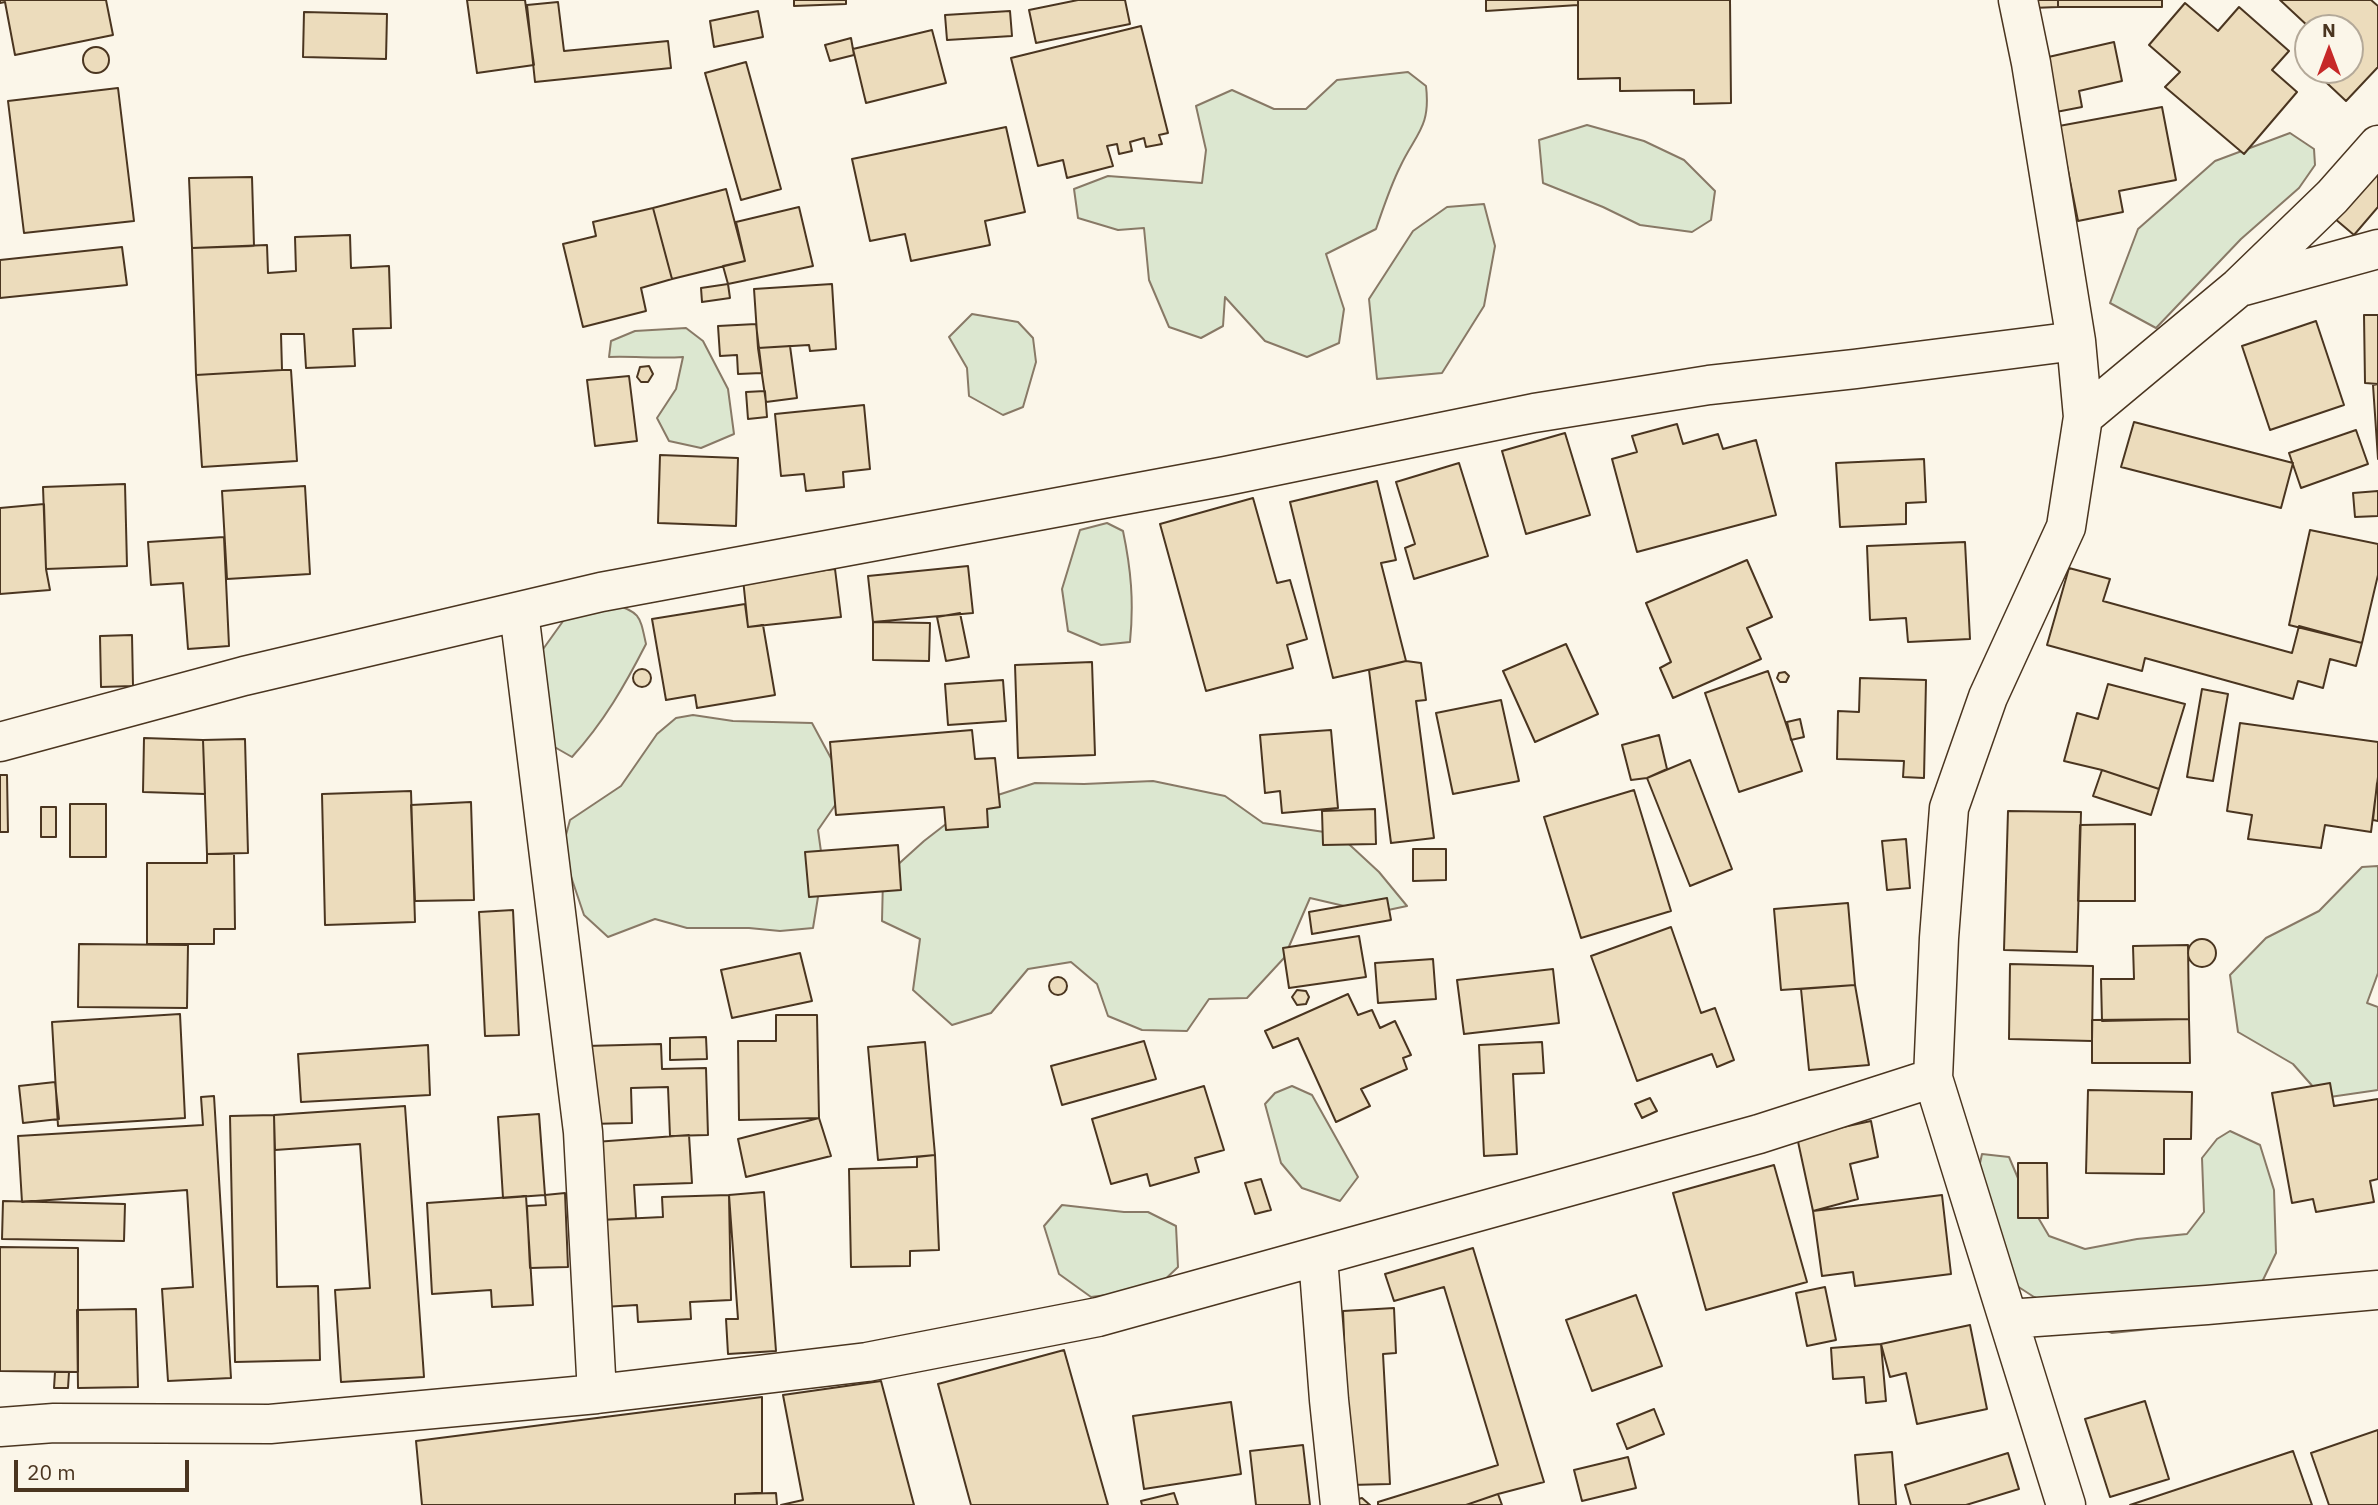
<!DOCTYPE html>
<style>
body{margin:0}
#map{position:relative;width:2378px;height:1505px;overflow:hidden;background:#fbf6e9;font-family:"IBM Plex Sans",sans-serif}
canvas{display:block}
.north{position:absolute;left:2294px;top:14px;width:70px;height:70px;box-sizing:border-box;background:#fbf6e9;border:2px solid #b4a999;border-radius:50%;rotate:0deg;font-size:19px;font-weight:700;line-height:28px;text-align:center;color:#4a3520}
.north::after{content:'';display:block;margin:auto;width:24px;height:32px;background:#c62828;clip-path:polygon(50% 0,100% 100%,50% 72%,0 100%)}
.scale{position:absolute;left:14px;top:1460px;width:175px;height:32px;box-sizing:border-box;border:4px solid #4a3520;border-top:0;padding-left:9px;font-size:21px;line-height:24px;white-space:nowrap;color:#4a3520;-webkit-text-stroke:5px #fbf6e9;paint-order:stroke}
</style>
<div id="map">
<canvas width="2378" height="1505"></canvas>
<div class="north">N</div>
<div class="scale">20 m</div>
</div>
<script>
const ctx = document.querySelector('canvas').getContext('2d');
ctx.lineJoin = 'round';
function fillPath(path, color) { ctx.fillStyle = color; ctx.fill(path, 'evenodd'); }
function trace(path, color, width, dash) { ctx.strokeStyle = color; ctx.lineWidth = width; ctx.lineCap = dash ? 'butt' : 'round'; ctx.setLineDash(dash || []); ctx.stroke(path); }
const green = new Path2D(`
 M1408,72L1426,86C1431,128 1415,134 1400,167C1390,187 1383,209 1376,229L1326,254L1344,309L1339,343L1307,357L1265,341L1225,297L1223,326L1201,338L1169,327L1149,280L1144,228L1118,230L1078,218L1074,189L1108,176L1202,183L1206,150L1196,106L1232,90L1274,109H1306L1337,80Z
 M1587,125L1644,141L1684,160L1715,191L1711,220L1692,232L1640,225L1603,207L1543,183L1539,140Z
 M2290,133L2314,149L2315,165L2299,188L2241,239L2156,328L2110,303L2138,229L2215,161Z
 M1484,204L1495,246L1484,306L1442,373L1377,379L1369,299L1413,231L1447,207Z
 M972,314L1018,322L1033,338L1036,362L1023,407L1003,415L969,396L967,368L949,337Z
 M686,328L703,341L728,389L734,434L701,448L669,441L657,418L676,389L683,357C659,359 634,356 609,357L611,341L635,331Z
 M1107,523L1123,531C1131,569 1134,602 1130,642L1101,645L1068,631L1062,589L1080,530Z
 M613,604C641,612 640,617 646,644C625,685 604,722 572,757L551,745L541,652L566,617Z
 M693,715L733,721L812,723L847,788L818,830L823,866L813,928L780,931L749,928H687L655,919L608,937L584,915L562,850L570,820L621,786L657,734L676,718Z
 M1153,781L1225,796L1263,823L1338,834L1379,872L1407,906L1374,913L1310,898L1284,958L1247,998L1209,999L1187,1031L1142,1030L1108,1016L1097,984L1071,962L1028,969L991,1013L952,1025L913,990L920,939L882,921L883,878L924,841L973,803L1035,783L1084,784Z
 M2378,866V973L2367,1003L2378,1007V1090L2323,1098L2293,1064L2238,1032L2230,975L2266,938L2319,911L2362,867Z
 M1292,1086L1312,1095L1358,1177L1340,1201L1302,1188L1281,1163L1265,1104L1275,1093Z
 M2230,1131L2260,1145L2274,1190L2276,1253L2247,1313L2197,1324L2112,1333L2034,1297L1977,1260L1967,1222L1982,1154L2009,1157L2026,1197L2049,1236L2085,1249L2137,1239L2187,1234L2204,1212L2202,1158L2217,1139Z
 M1062,1205L1124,1212H1148L1176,1226L1178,1267L1155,1289L1091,1297L1059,1274L1044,1226Z`);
const building = new Path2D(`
 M0,0H106L113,35L15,55L5,2L0,3Z
 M467,0H525L534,65L477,73Z
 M794,0H846V4L794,6Z
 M1078,0H1125L1130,24L1036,43L1029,10Z
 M1486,0H1578V5L1486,11Z
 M1578,0H1730L1731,103L1694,104V90L1620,91V78L1578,79Z
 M2032,0H2058V7L2032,8Z
 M2058,0H2162V7H2058Z
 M2280,0H2371L2378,6V67L2346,101L2313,70H2350V28H2310Z
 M558,2L564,51L668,41L671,68L535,82L527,5Z
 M2185,3L2218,31L2239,7L2289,51L2272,70L2297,92L2244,154L2165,87L2180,72L2149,45Z
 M758,11L763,37L714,47L710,21Z
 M1010,11L1012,36L947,40L945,15Z
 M304,12L387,14L386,59L303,57Z
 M1141,26L1168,133L1159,135L1162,144L1146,147L1144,138L1130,142L1132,151L1119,154L1117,144L1107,146L1113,166L1067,178L1063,160L1038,166L1011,58Z
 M932,30L946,83L866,103L853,49Z
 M851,38L854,55L830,61L825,45Z
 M2114,42L2122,81L2079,91L2082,107L2056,112L2044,58Z
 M83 60a13 13 0 1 1 26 0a13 13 0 1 1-26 0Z
 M746,62L781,189L741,200L705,73Z
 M118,88L134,221L24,233L8,101Z
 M2162,107L2176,180L2119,191L2123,212L2078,221L2059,126Z
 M1006,127L1025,212L985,221L990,245L911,261L905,234L870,241L852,159Z
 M2378,167V207L2354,235L2334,218Z
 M252,177L254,246L192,248L189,178Z
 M726,189L745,261L672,279L653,208Z
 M799,207L813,266L728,284L723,266L745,261L736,222Z
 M653,208L672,279L641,288L646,311L583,327L563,244L596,236L593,222Z
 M350,235L351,268L389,266L391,328L353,329L355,366L306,368L304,334H281L282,370L196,375L192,248L267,245L268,273L296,271L295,237Z
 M122,247L127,285L0,298V260Z
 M728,284L730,298L702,302L701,288Z
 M832,284L836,349L810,351L809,345L758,348L754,289Z
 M2364,315H2378V384L2365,383Z
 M2316,321L2344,405L2270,430L2242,346Z
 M756,324L762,373L738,374L737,355L720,356L718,326Z
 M790,346L797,398L766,402L758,348Z
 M649,366L653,374L648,382H641L637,377L640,367Z
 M282,370H291L297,461L202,467L196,375Z
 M629,376L637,441L595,446L587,380Z
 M2378,384V459L2373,385Z
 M765,391L767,417L748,419L746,392Z
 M864,405L870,469L843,472L844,487L806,491L804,474L781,476L775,414Z
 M2134,422L2293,463L2281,508L2121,467Z
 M1677,424L1683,444L1718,434L1723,449L1756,440L1776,515L1637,552L1612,459L1637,452L1632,436Z
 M2356,430L2368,464L2301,488L2289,453Z
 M1565,433L1590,515L1526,534L1502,451Z
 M660,455L738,458L736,526L658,523Z
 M1924,459L1926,502L1906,503V524L1840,527L1836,463Z
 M1459,463L1488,556L1414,579L1405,548L1415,544L1396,482Z
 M1377,481L1396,560L1381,563L1406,661L1333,678L1290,502Z
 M125,484L127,566L46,569L43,487Z
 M305,486L310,574L227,579L222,491Z
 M2378,491V516L2355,517L2353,493Z
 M1253,498L1277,583L1290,580L1307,639L1287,645L1293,668L1206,691L1160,524Z
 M44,504L46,569L50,590L0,594V508Z
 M2310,530L2378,544V575L2362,643L2289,625Z
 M224,537L229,646L188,649L183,583L151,585L148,542Z
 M1965,542L1970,639L1908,642L1906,618L1870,620L1867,546Z
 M1747,560L1772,617L1747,628L1761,659L1673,698L1660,668L1671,662L1646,603Z
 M968,566L973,613L873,622L868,576Z
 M2069,568L2110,579L2103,601L2292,653L2299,626L2362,643L2356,666L2330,659L2323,688L2298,681L2293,699L2145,658L2142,671L2047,645Z
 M835,569L841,617L748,627L743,579Z
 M745,604L748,627L763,625L775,695L697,708L695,695L666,700L652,619Z
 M960,613L969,657L946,661L937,617Z
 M873,622L930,623L929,661L873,660Z
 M132,635L133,686L101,687L100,636Z
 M1566,644L1598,714L1535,742L1503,671Z
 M1406,661L1421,663L1426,700L1416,701L1434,838L1391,843L1369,670Z
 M1092,662L1095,755L1018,758L1015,665Z
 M633 678a9 9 0 1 1 18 0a9 9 0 1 1-18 0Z
 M1768,671L1802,771L1739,792L1705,693Z
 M1785,672L1789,676L1786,682H1780L1777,678L1779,673Z
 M1860,678L1926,680L1924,778L1903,777L1904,761L1837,759L1838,711L1859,712Z
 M1003,680L1006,721L948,725L945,684Z
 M2108,684L2185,704L2159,789L2102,770L2064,761L2077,713L2098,719Z
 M2202,689L2228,694L2213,781L2187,777Z
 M1501,700L1519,781L1453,794L1436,713Z
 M1800,719L1804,737L1791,740L1787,722Z
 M2240,723L2378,742V777L2371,832L2325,825L2321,848L2248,839L2252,815L2227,811Z
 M972,730L975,759L995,758L1000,807L987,809L988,827L946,830L944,807L836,815L830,742Z
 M1331,730L1338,808L1282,813L1280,791L1265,793L1260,735Z
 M1659,735L1667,769L1647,778L1631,780L1622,745Z
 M144,738L203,740L205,794L143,792Z
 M245,739L248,853L207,854L203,740Z
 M1690,760L1732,869L1690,886L1647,778Z
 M2102,770L2159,789L2151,815L2093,796Z
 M0,775H7L8,832H0Z
 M2377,783H2378V821L2373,820Z
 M1634,790L1671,911L1581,938L1544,817Z
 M411,791L415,922L325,925L322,794Z
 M471,802L474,900L415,901L411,805Z
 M70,804H106V857H70Z
 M41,807H56V837H41Z
 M1375,809L1376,844L1323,845L1322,811Z
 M2008,811L2081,812L2077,952L2004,950Z
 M2135,824V901H2078L2080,825Z
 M1906,839L1910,888L1887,890L1882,841Z
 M898,845L901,890L809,897L805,852Z
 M1413,849H1446V880L1413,881Z
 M207,854H234L235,929H214V944H147V863H207Z
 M1387,898L1391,920L1312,934L1309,912Z
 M1848,903L1855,985L1781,990L1774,909Z
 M513,910L519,1035L485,1036L479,912Z
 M1671,927L1701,1013L1715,1008L1734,1060L1717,1067L1712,1054L1637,1081L1591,956Z
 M1359,936L1366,977L1289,988L1283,948Z
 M2188 953a14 14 0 1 1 28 0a14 14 0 1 1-28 0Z
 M79,944L188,945L187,1008L78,1007Z
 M2188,945L2189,1019L2102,1021L2101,979H2134L2133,946Z
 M800,953L812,1001L732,1018L721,970Z
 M1433,959L1436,999L1378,1003L1375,963Z
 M2010,964L2093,966L2092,1041L2009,1039Z
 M1553,969L1559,1023L1464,1034L1457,980Z
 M1049 986a9 9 0 1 1 18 0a9 9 0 1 1-18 0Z
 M1855,985L1869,1065L1809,1070L1801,989Z
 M1297,990L1306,991L1309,997L1306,1004L1297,1005L1292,997Z
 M1348,994L1358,1015L1372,1010L1380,1028L1395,1021L1411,1055L1403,1058L1407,1069L1361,1089L1370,1106L1336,1122L1298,1038L1273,1048L1265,1031Z
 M180,1014L185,1118L58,1126L52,1022Z
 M776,1015H817L819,1118L739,1120L738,1041H776Z
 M2189,1019L2190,1063H2092V1020Z
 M706,1037L707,1059L670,1060V1038Z
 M1144,1041L1156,1079L1062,1105L1051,1066Z
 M925,1042L935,1155L878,1160L868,1047Z
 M1542,1042L1544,1073L1513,1074L1517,1154L1484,1156L1479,1045Z
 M661,1044L662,1069L706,1068L708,1135L670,1136L668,1087L631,1088L632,1123L589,1124L586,1046Z
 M428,1045L430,1095L301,1102L298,1054Z
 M55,1082L59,1119L23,1123L19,1086Z
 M2330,1083L2334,1106L2378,1099V1179L2370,1181L2374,1202L2316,1212L2313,1199L2292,1203L2272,1093Z
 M1204,1086L1224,1150L1195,1158L1199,1172L1150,1186L1147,1174L1111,1184L1092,1119Z
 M2088,1090L2192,1092L2191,1139H2164V1174L2086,1173Z
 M214,1096L231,1378L168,1381L162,1289L193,1287L187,1190L22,1202L18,1136L203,1125L201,1097Z
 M1650,1098L1657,1111L1642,1118L1635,1104Z
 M405,1106L424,1377L341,1382L335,1290L370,1288L360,1144L275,1150L274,1115Z
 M539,1114L545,1195L503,1198L498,1117Z
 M274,1115L277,1287L318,1286L320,1360L235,1362L230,1116Z
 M819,1118L831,1156L746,1177L738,1139Z
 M1871,1121L1878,1157L1850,1164L1858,1199L1813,1211L1797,1137Z
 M689,1135L692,1183L634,1185L636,1218L600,1220L595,1142Z
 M935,1155L939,1250L910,1251V1266L851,1267L849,1169L917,1167V1157Z
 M2018,1163H2047L2048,1218H2018Z
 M1774,1165L1807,1282L1706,1310L1673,1193Z
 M1261,1179L1271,1210L1255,1214L1245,1183Z
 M764,1192L776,1351L728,1354L726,1319H738L729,1195Z
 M565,1193L568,1267L530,1268L527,1206L546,1205L545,1195Z
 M729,1195L731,1300L690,1302L691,1319L638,1322L637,1305L603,1307L600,1220L663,1217L662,1197Z
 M1942,1195L1951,1274L1855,1286L1853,1272L1822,1276L1813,1211Z
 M526,1196L533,1305L492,1307L491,1290L432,1294L427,1203Z
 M3,1201L125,1204L124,1241L2,1239Z
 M0,1247L78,1248V1372L0,1371Z
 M1473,1248L1544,1482L1498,1494L1466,1505H1378V1502L1498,1465L1444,1287L1394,1301L1385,1274Z
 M1825,1287L1836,1340L1807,1346L1796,1293Z
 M1636,1295L1662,1366L1592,1391L1566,1320Z
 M1394,1308L1396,1353L1383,1354L1390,1484L1350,1485L1343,1311Z
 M136,1309L138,1387L78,1388L77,1310Z
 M1970,1325L1987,1409L1917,1424L1906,1373L1890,1377L1881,1344Z
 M1881,1344L1886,1401L1866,1403L1864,1377L1833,1379L1831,1348Z
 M1064,1350L1108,1505H971L938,1384Z
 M55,1372H69L68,1388H54Z
 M881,1381L914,1505H781L803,1500L783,1395Z
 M762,1397V1493L735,1494V1505H422L416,1441Z
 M2145,1401L2169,1479L2110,1497L2085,1419Z
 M1231,1402L1241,1474L1144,1489L1133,1416Z
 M1654,1409L1664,1434L1627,1449L1617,1424Z
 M2378,1430V1505H2329L2311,1453Z
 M1303,1445L1310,1505H1256L1250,1451Z
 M2293,1451L2312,1505H2130Z
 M1892,1452L1896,1505H1859L1855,1455Z
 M2008,1453L2019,1489L1966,1505H1911L1905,1485Z
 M1628,1457L1636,1488L1582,1501L1574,1470Z
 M776,1493L777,1505H735V1494Z
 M1174,1493L1178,1505H1142L1141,1501Z
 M1498,1494L1502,1505H1466Z
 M1362,1498L1370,1505H1351L1354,1500Z`);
const minor = new Path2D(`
 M2018,0L2031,63L2076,341L2083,417L2066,527L1988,697L1949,808L1939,938L1933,1078L2066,1505
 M2244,286L2378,249
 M2083,417L2239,287L2332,197L2378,145
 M519,612L583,1132L597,1394
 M0,742L244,676L601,592L1226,476L1534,413L1709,385L1855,369L2076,341
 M1318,1257L1329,1400L1340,1505
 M2008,1319L2207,1305L2378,1290
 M0,1427L54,1423L270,1424L597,1394L867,1362L1098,1317L1759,1134L1933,1078`);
fillPath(green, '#dce7d0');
trace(green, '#887966', 2);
fillPath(building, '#ecdcbc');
trace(building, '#4a3520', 2);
trace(minor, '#4a3520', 41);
trace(minor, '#fbf6e9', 38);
</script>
